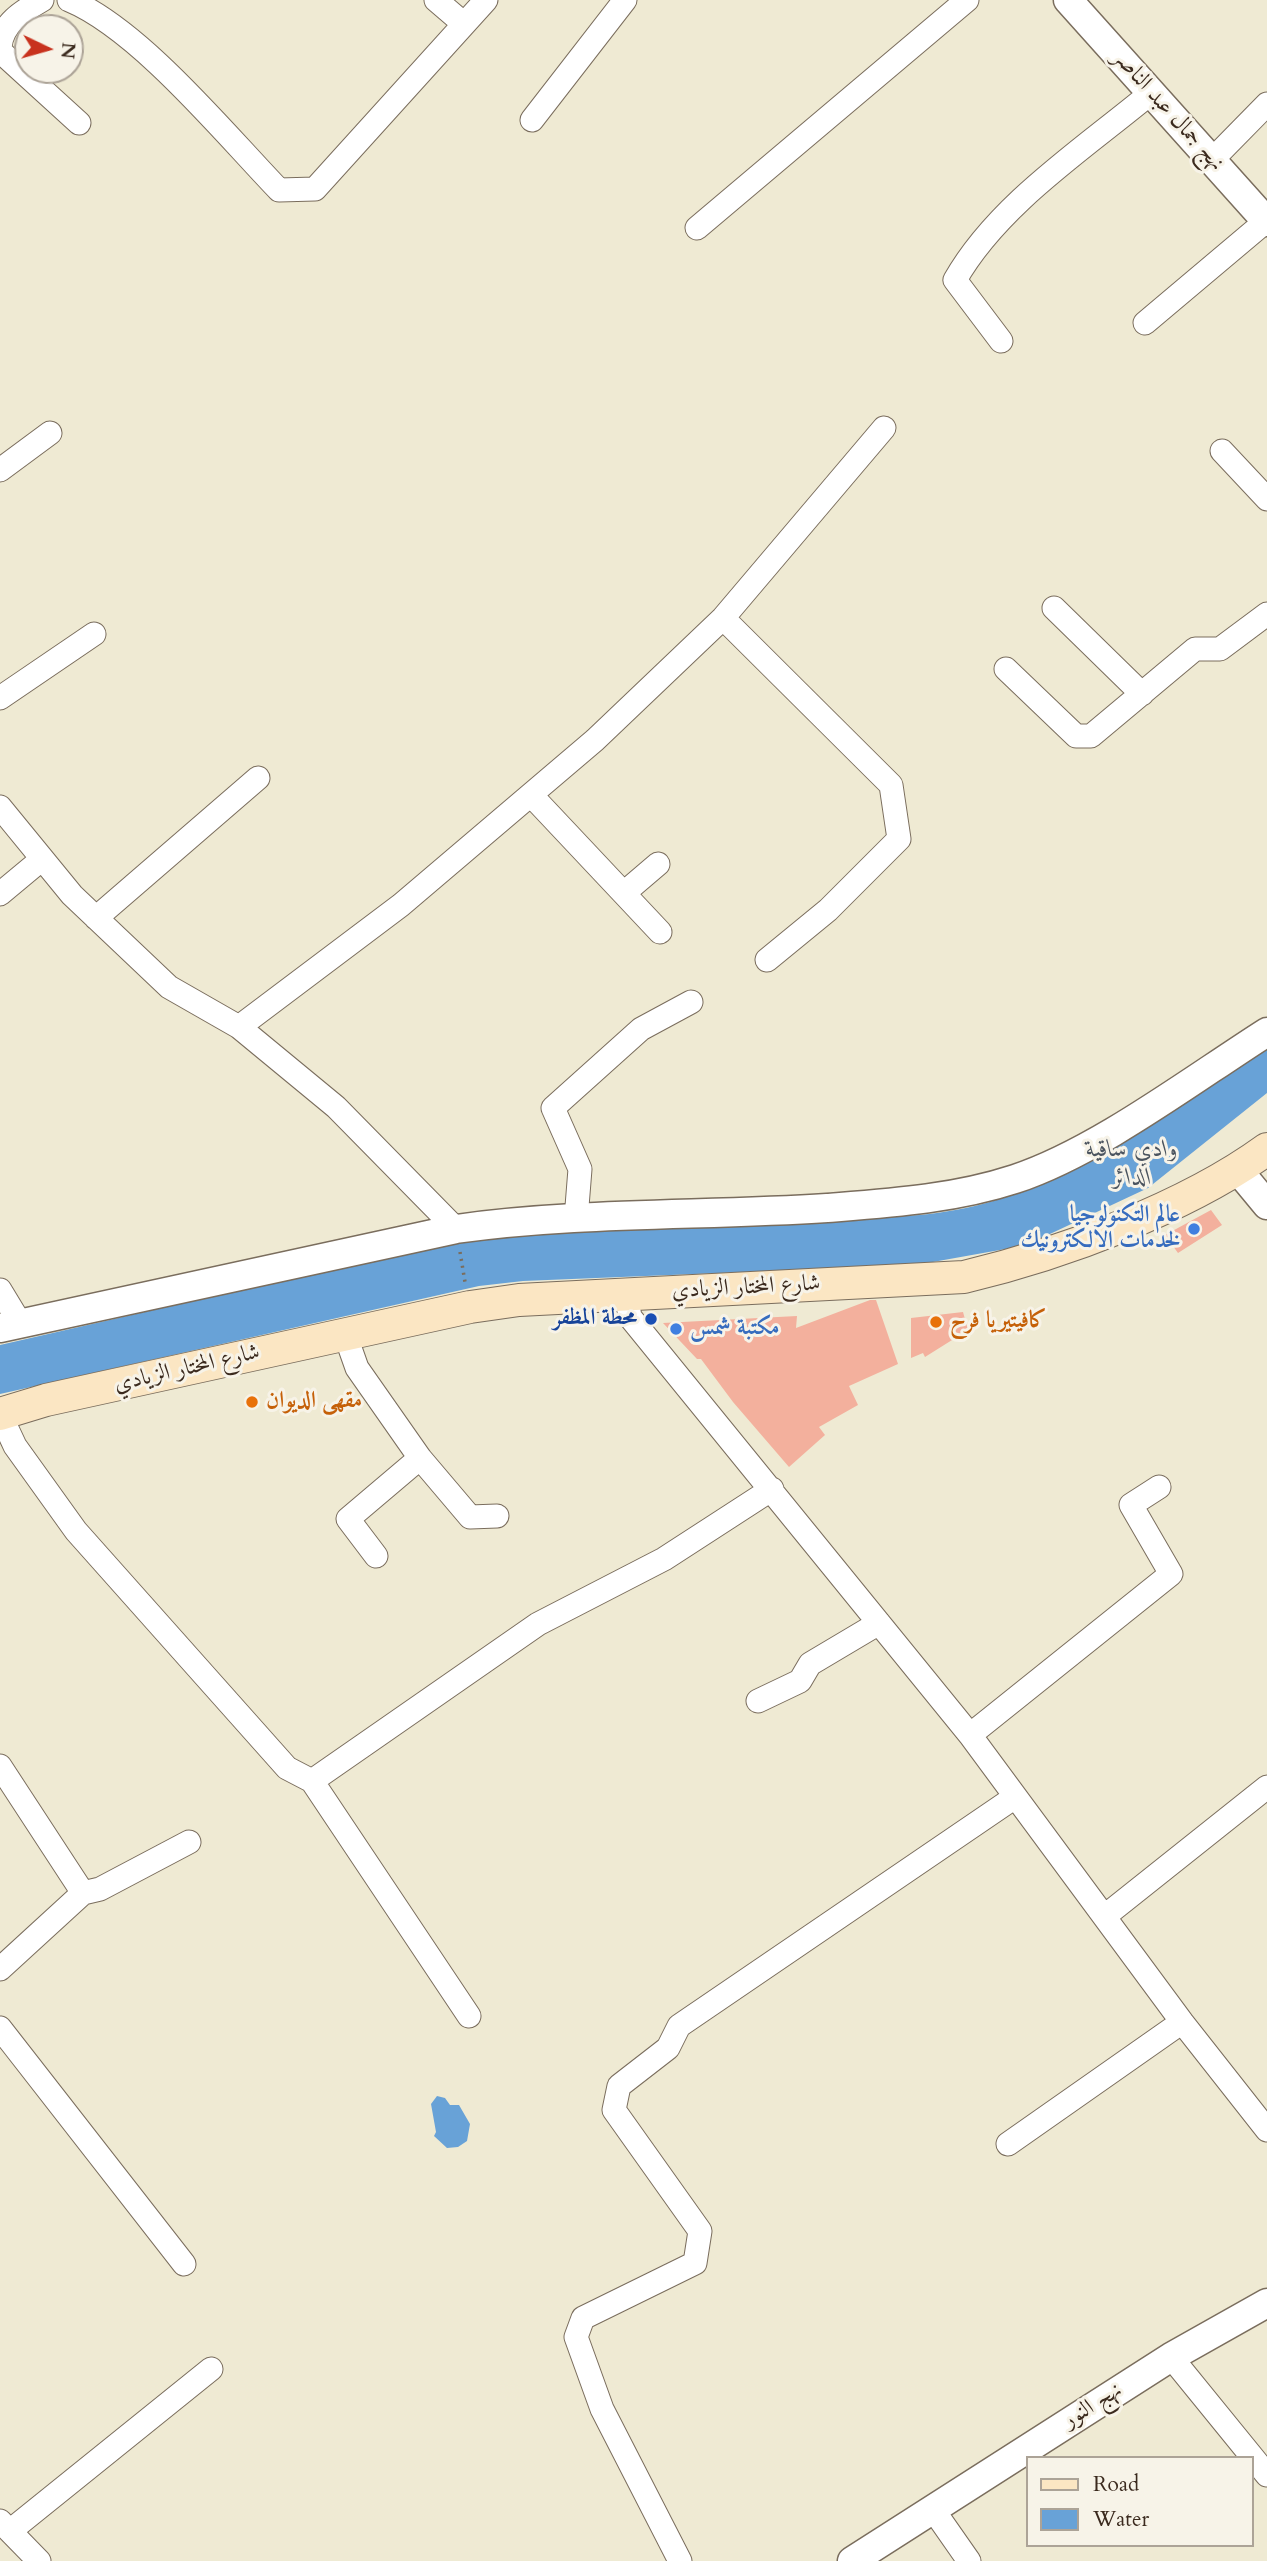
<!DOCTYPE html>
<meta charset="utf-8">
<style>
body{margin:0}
#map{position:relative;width:1267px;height:2561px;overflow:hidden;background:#efead3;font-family:Cardo,serif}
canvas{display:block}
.legend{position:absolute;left:1026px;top:2456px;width:228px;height:91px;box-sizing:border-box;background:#f7f3e8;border:2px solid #aca397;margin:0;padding:9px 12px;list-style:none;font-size:21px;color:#3b2a1e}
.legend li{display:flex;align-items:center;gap:14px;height:35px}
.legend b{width:35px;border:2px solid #aca397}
.north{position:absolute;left:14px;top:14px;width:70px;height:70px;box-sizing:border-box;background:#f7f3e8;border:2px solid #aca397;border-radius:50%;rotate:95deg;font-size:19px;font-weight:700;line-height:28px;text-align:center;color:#3b2a1e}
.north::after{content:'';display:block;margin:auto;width:24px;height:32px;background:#c8321e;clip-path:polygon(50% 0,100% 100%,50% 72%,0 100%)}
</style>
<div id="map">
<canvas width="1267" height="2561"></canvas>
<ul class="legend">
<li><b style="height:9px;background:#fbe6c3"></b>Road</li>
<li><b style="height:19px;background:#68a2d7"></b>Water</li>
</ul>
<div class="north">N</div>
</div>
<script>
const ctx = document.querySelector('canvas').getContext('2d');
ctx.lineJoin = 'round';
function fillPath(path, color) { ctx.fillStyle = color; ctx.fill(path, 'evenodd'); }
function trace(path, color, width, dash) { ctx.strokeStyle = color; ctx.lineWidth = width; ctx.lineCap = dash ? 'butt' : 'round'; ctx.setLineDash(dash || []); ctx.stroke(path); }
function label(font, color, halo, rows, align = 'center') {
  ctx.font = font + ' Cardo,Amiri,serif'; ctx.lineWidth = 6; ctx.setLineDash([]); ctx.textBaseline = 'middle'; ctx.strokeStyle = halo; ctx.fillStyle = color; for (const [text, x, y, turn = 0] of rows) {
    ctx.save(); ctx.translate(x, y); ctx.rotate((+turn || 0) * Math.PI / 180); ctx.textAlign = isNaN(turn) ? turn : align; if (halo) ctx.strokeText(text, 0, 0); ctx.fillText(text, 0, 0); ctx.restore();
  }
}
const water = new Path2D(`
 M1267,1046V1093L1148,1188L1035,1241L1011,1248L916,1265L523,1281L479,1286L0,1394V1345L434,1246L507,1235L920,1215C971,1210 1015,1197 1061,1174Z
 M437,2096L445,2098L450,2105H459L470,2124L467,2141L458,2147L447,2148L434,2136L436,2132L431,2104Z`);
const building = new Path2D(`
 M1211,1210L1222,1225L1178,1253L1165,1235Z
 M870,1300H876L898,1364L849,1386L858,1405L819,1427L825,1435L789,1467L733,1402L701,1359H697L663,1323L797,1316L796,1328Z
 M963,1312L968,1330L925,1357L923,1353L911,1358V1318Z`);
const path = new Path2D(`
 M460,1252L465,1282`);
const minor = new Path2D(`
 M69,0C139,29 225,134 279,190L315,189L486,0
 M436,0L464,24
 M0,47C2,23 23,11 42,0
 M0,51L79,123
 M532,120L625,0
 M1212,160L1267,104
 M697,228L967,0
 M1145,323L1266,221
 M1001,341L955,280C998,204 1085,148 1152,92
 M1222,451L1267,499
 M0,470L50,433
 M1054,608L1142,694
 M723,618L891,785L899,839L828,910L767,960
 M1006,669L1076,736H1091L1195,649H1220L1267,614
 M0,698L94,634
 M532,796L660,932
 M0,807L72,895L169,987L239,1027L336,1107L456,1229
 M624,893L658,864
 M0,894L42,859
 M96,918L258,778
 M239,1027L401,905L595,740L723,618L884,428
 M576,1219L580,1169L553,1108L641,1029L691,1002
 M0,1290L20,1323
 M626,1294L630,1317L970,1735L1182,2022L1267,2130
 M345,1334L357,1368L420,1458L348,1519L376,1556
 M0,1414L15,1446L76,1531L287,1768L312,1781L538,1624L664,1559L772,1489
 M420,1458L470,1517L497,1516
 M758,1701L800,1681L810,1664L879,1623
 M970,1735L1171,1574L1131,1505L1159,1487
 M0,1766L83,1893
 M312,1781L469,2016
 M1105,1916L1267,1787
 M0,1969L83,1893L100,1889L189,1842
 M0,2028L184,2264
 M1008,2144L1182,2022
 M1171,2357L1267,2475
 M932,2508L969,2561
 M0,2521L39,2561
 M10,2531L211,2369
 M680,2561L602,2409L576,2337L583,2318L695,2263L700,2231L614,2110L619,2086L668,2048L679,2026L1015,1797`);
const tertiary = new Path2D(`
 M1068,0L1267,222
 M1238,1170L1267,1205
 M0,1328L456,1229C578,1212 703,1216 827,1208C891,1203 954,1199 1015,1179C1097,1152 1193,1079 1267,1032
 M852,2561L1171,2357L1267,2303`);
const secondary = new Path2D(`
 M0,1414L46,1400L470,1307L519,1300L964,1277C1061,1254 1186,1208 1267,1149`);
const markers = [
 [1194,1229,7,"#3f7fe0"],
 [651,1319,7,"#1a4fb4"],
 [936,1322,7,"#e8710a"],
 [676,1329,7,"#3f7fe0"],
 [252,1402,7,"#e8710a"]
];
const streetNames = [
 ["نهج جمال عبد الناصر",1168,111,48],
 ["شارع المختار الزيادي",746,1288,-3],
 ["شارع المختار الزيادي",187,1369,-13],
 ["نهج النور",1093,2406,-32]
];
const shopNames = [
 ["عالم التكنولوجيا",1180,1216],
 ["لخدمات الالكترونيك",1180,1242],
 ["مكتبة شمس",690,1329,"left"]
];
const transitNames = [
 ["محطة المظفر",637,1319]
];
const foodNames = [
 ["كافيتيريا فرح",950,1322],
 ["مقهى الديوان",266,1402]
];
const waterNames = [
 ["وادي ساقية",1132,1150],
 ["الدائر",1132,1178]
];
fillPath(water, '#68a2d7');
fillPath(building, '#f3b09d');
trace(minor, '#7a6d5d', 25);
trace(tertiary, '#7a6d5d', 31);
trace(secondary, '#7a6d5d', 34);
trace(path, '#7a6d5d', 3.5, [2, 5]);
trace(minor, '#fff', 23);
trace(tertiary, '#fff', 28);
trace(secondary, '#fbe6c3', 32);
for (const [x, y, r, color] of markers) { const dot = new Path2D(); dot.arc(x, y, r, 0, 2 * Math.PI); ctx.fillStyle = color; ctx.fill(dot); trace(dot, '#f7f3e8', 2.5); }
label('23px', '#3b2a1e', '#f7f3e8', streetNames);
label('bold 23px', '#366cbe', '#f7f3e8', shopNames, 'right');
label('bold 23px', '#164399', '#f7f3e8', transitNames, 'right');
label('bold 23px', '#c56008', '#f7f3e8', foodNames, 'left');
label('italic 24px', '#4b545f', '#f7f3e8', waterNames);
</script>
